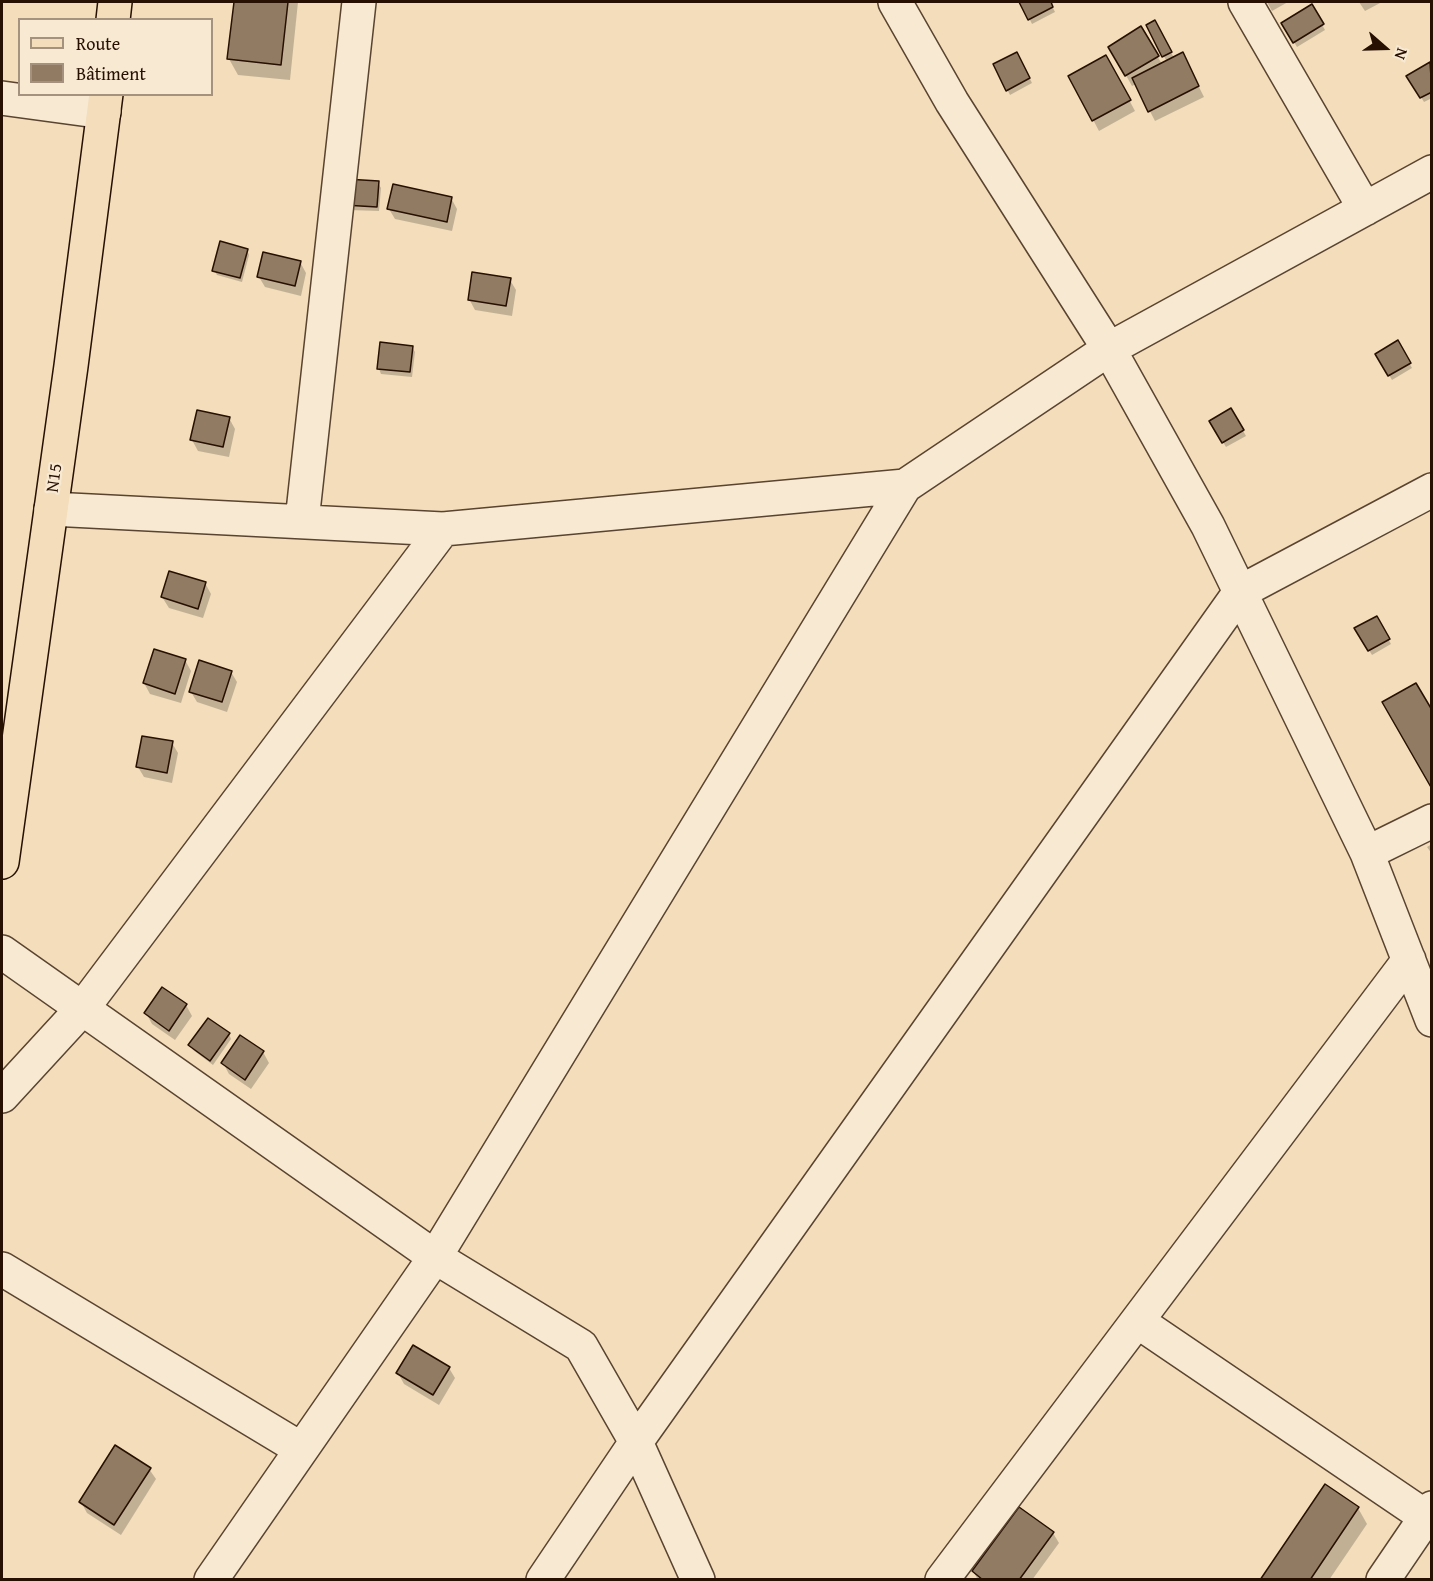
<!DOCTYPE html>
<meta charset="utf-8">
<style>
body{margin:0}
#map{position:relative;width:1433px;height:1581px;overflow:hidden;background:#f3ddba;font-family:"Gentium Book Plus",serif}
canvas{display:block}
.frame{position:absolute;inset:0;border:3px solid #271002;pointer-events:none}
.legend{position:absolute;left:18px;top:18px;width:195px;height:78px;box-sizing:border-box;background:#f7e9d2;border:2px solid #a4927f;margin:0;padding:8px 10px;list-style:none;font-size:18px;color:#271002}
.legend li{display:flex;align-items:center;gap:12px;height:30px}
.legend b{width:30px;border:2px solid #a4927f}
.north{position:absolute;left:1355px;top:18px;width:60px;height:60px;-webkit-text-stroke:4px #f7e9d2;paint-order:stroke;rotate:110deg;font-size:16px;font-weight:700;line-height:24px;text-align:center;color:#271002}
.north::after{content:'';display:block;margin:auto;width:21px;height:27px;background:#271002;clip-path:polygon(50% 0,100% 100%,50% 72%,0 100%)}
</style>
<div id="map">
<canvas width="1433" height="1581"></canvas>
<div class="frame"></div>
<ul class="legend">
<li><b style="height:8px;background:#f3ddba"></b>Route</li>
<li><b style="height:16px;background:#917b62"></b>Bâtiment</li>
</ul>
<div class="north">N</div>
</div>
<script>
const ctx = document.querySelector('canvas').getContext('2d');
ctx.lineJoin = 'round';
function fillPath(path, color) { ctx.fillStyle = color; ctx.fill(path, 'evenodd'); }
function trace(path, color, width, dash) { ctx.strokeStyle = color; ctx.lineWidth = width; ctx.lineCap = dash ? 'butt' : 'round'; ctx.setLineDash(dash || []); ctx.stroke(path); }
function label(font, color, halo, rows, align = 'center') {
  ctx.font = font + ' "Gentium Book Plus",serif'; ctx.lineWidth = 4.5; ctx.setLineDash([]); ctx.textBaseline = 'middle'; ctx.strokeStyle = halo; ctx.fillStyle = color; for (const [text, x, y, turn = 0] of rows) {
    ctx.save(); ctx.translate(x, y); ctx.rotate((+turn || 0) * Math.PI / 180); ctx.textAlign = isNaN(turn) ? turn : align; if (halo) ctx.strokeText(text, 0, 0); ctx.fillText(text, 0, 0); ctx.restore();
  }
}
const shadow = new Path2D(`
 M235,2H298L290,80L238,75L229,59Z
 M1021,2H1050L1055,12L1032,24Z
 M1267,2H1288L1272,11Z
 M1359,2H1382L1365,11Z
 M1312,7L1325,30L1297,47L1283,24Z
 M1155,22L1174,58L1188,65L1204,97L1155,121L1136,84L1132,86L1110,47L1140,28L1162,64L1167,62L1148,26Z
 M1017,54L1032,83L1010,95L995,65Z
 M1106,57L1135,111L1099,131L1070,76Z
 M1430,64L1432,67V98L1424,102L1408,76Z
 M378,183L381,188L379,211L349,210Z
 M451,198L457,209L452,231L395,219L389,209Z
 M247,250L249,255L242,282L217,275L214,270Z
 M300,262L306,273L301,296L265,287L259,277Z
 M510,280L516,290L512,316L475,310L469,299Z
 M1398,343L1412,368L1392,380L1377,355Z
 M412,347L415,352L412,377L381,374L379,369Z
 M1231,410L1246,436L1226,447L1211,422Z
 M229,418L235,429L229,457L198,451L192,440Z
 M205,583L211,594L203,618L169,608L162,597Z
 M1376,618L1391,644L1372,655L1356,629Z
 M185,660L191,671L181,703L150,694L144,683Z
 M231,672L237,682L227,712L197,702L191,692Z
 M172,743L178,753L172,783L144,777L138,767Z
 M1432,844V854L1427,847Z
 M186,1005L192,1016L175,1040L152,1024L146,1013Z
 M229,1034L231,1039L213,1065L193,1050L190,1045Z
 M263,1052L269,1063L251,1089L229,1074L223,1063Z
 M449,1368L455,1378L439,1405L404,1384L398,1373Z
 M149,1469L156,1479L121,1535L87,1513L81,1502Z
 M1358,1508L1367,1524L1329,1580H1262Z
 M1053,1533L1059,1543L1032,1580H978L973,1571Z`);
const building = new Path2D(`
 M234,2H288L281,65L227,59Z
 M1019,2H1051L1053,7L1028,20Z
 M1312,4L1324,24L1293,43L1281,23Z
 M1155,20L1172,52L1162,57L1146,25Z
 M1141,26L1159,56L1125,76L1108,47Z
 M1017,52L1030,78L1006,91L993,64Z
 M1183,52L1199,86L1148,112L1132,78Z
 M1106,55L1131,100L1092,121L1068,76Z
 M1430,62L1432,92L1420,98L1406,76Z
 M346,179L379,181L377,207L344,205Z
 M393,184L452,197L447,222L387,209Z
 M220,241L248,249L240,278L212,271Z
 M263,252L301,261L295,286L257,277Z
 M472,272L511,278L506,306L468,300Z
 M1398,340L1411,363L1388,376L1375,354Z
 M380,342L413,346L410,372L377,369Z
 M1231,408L1244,430L1222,443L1209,421Z
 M197,410L230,417L223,447L190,440Z
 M169,571L206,582L198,609L161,597Z
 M1377,616L1390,639L1368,651L1354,628Z
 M154,649L186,659L175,694L143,683Z
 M199,660L232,671L222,702L189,692Z
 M1416,683L1432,710V789L1382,702Z
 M142,736L173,741L167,773L136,767Z
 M162,987L187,1004L169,1031L144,1013Z
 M208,1018L230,1033L210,1061L188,1045Z
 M240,1035L264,1051L245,1080L221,1063Z
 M413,1345L450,1367L433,1395L396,1373Z
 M115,1445L151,1468L114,1525L79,1502Z
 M1325,1484L1359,1507L1310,1580H1260Z
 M1019,1507L1054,1532L1019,1580H983L972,1571Z`);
const minor = new Path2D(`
 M895,2L952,102L1109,349L1208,526L1367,853L1432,1020
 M1245,2L1365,209
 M2,98L104,112
 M51,509L443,529L905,486
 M302,521L359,2
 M1367,853L1432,821
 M2,952L435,1257L581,1346L636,1442L698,1580
 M2,1096L82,1009L443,529
 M2,1269L301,1449
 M1137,1321L1426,1517
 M211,1580L435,1257L905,486L1109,349L1432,172
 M543,1580L636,1442L1240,592L1432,490
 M942,1580L1409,960
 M1383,1580L1432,1508`);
const primary = new Path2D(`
 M113,20L115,2
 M2,862L71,366L106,94`);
const streetNames = [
 ["N15",55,478,-82]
];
fillPath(shadow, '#0003');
fillPath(building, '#917b62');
trace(building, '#271002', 1.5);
trace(minor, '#5a4330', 36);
trace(primary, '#271002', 36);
trace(minor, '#f7e9d2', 33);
trace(primary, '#f3ddba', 33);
label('18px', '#271002', '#f7e9d2', streetNames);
</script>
